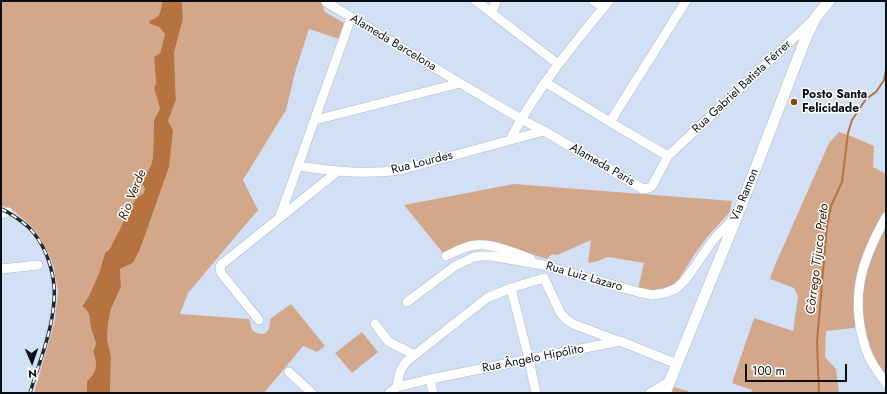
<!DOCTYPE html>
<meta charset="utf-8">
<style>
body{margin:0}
#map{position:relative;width:887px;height:394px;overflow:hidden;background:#d2e0f6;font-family:Jost,sans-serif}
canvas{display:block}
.frame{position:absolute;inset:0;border:2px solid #090e15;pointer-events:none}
.north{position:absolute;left:12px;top:342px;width:40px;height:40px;-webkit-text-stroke:3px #fff;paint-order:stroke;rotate:178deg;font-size:11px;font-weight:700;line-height:16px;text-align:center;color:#090e15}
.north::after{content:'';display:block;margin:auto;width:14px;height:18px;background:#090e15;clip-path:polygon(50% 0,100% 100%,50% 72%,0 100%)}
.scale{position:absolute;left:745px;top:364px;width:102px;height:18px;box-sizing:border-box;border:2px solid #090e15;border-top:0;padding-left:5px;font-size:12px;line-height:14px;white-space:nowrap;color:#090e15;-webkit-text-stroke:3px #fff;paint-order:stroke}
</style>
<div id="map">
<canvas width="887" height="394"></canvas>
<div class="frame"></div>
<div class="north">N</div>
<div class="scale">100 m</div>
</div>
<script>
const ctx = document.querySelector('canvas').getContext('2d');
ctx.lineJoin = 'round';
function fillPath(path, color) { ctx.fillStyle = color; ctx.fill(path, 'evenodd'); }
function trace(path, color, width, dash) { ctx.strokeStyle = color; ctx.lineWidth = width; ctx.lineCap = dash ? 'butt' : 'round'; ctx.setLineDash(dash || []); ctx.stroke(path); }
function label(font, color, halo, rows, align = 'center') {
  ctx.font = font + ' Jost,sans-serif'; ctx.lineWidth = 3; ctx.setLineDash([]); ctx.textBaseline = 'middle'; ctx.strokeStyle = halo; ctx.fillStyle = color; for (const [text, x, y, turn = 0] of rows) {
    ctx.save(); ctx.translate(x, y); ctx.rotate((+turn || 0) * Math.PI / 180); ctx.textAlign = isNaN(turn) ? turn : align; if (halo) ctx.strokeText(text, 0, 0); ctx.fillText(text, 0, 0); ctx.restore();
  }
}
const green = new Path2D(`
 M1,1H162L161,13L150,24L159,27L165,34L160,53L154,57L156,83L154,88L160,109L154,120L153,157L151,166L141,182L145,189L143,194L136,198L123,222L121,227L109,250L105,253L99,273L89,296L82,305C93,315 88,320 92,331C95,342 98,341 93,352C98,365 97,372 87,381V393H34L55,320L58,292L55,276L54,268L49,255L42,241L33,228L14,211L1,205Z
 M182,1H321L325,12L344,23L339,39L309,29L296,69L286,110L243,180L258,210L188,293L180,314L249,319L252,330C264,339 271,332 270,319L291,304L325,346L317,352L303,346L264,393H110L111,357L107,339L108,324L111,309L121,287L120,269L133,263L168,121L176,100L174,53L183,19Z
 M839,132L851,136L874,146L873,167L886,174V210L875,231L857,320L854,328L826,331L825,357L836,369L839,393H751L752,390L732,383L754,318L793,331L798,297L794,288L770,279L775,265L829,143Z
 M514,184L732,201L730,212L708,236L694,255L679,279L671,287L660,291L638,289L644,263L608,257L595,262L588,263L591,240L557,255L552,254L547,259L490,242L443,253L404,205Z
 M886,224V379L873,356L865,334L861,295L871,253Z
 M362,332L378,352L352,373L335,353Z
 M674,387L693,393H671Z`);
const water = new Path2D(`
 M162,1H182L183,19L174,53L176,100L168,121L173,130L169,167L140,249L133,263L120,269L121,287L111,309L108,324L107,339L111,357L110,393H87V381C97,372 98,365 93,352C98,341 95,342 92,331C88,320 93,314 82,306L89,296L99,273L105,253L109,250L121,227L123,222L136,198L143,194L145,189L141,182L151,166L153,157L154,120L160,109L154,88L156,83L154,57L160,53L165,34L159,27L150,24L149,21C161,17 161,12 162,1Z`);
const stream = new Path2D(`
 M819,393L817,341L827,226L831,206L842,182L848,133L852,120L866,99L876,92L884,80L886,70`);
const minor = new Path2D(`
 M476,1L558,64
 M594,1L603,8
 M326,2L460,83L521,119L544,131L643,189L649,188L652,186L668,156L812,21
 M492,13L496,1
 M545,82L610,122L668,156
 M315,120L374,105L460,83
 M610,122L686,1
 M510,140C536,89 573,45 609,1
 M298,166C332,171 366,175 400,170L544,131
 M1,214L8,212
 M280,216L351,18
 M886,217C876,235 867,253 862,273C855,300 858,332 869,357C874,367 880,375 886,383
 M446,256C455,252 465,246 476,245C491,243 516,253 531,259
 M1,269L38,265
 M544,278L561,314L567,320L573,324L618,341
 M511,288L529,360L536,393
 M407,302L455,266L474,257L481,256H491L543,265L638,292L652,295L665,293L677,288L686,279L714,239L737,215
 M259,320L221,273L220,267L222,264L338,171
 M375,324L388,341L393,344L415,355
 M289,372L312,393
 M430,379L433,393
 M397,387C399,375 399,370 407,361L487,298L511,288L544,278
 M389,393L397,387L430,379L620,341L677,364
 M650,393L670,381`);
const major = new Path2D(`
 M665,393L738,214L805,40L816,17L829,1`);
const rail = new Path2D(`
 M1,209C9,212 28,225 33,232C48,250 56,278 54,301C52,332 39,363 30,393`);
const markers = [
 [794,102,4,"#88490f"]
];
const streetNames = [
 ["Alameda Barcelona",393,43,31],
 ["Rua Gabriel Batista Férrer",742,87,-43],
 ["Rua Lourdes",422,163,-14],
 ["Alameda Paris",602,165,30],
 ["Via Ramon",745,195,-68],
 ["Rua Luiz Lazaro",584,277,16],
 ["Rua Ângelo Hipólito",533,359,-11]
];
const poiNames = [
 ["Posto Santa",802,95],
 ["Felicidade",802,109]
];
const waterNames = [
 ["Rio Verde",133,195,-68],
 ["Côrrego Tijuco Preto",818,259,-83]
];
fillPath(green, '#d3a88a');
fillPath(water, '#b67340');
trace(stream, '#b67340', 2);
trace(minor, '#abb8cd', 10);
trace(major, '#abb8cd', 12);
trace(minor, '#fff', 9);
trace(major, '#fff', 11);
trace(rail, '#222932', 3.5);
trace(rail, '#fff', 2, [6]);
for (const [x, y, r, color] of markers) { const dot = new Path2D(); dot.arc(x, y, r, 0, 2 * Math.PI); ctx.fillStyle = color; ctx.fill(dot); trace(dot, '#fff', 1.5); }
label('12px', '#090e15', '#fff', streetNames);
label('bold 12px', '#090e15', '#fff', poiNames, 'left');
label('italic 13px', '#3e220c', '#fff', waterNames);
</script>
